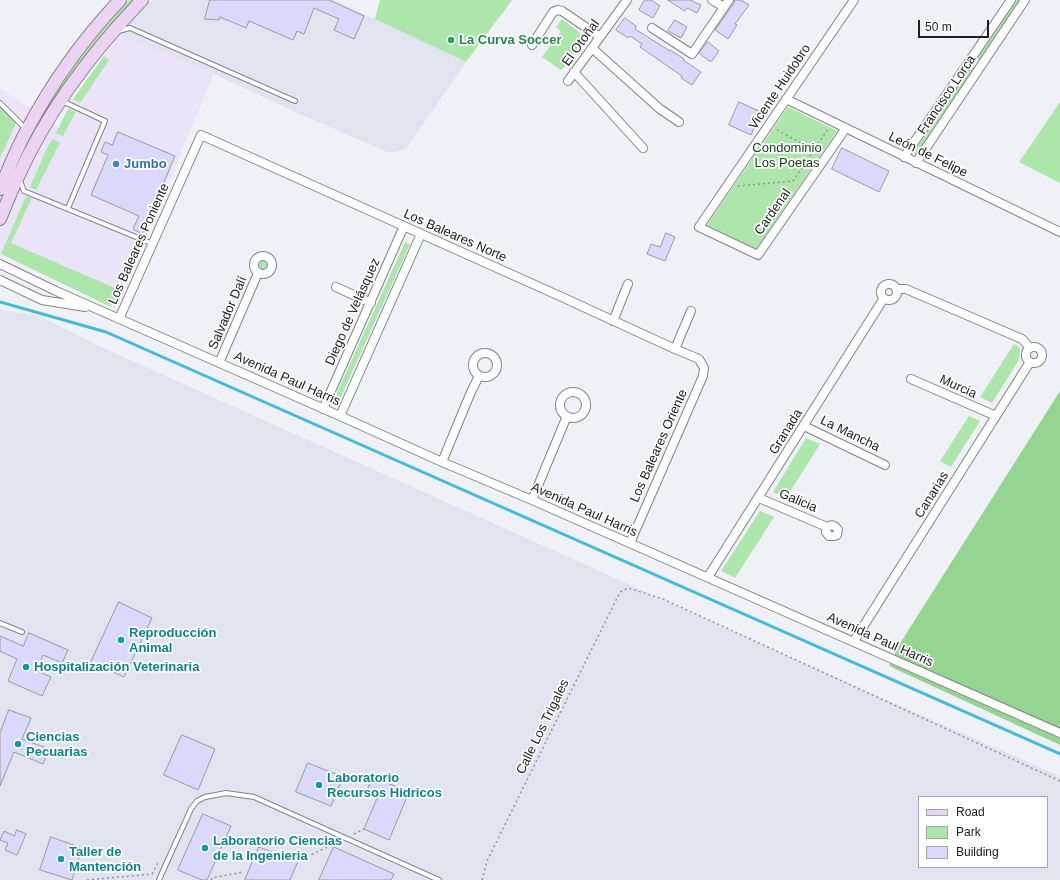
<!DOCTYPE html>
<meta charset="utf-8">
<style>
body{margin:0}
#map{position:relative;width:1060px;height:880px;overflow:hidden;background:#f0f1f7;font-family:Helvetica,sans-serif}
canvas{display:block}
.legend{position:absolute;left:918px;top:796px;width:130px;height:72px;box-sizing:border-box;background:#fff;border:1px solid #a6a6a7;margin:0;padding:5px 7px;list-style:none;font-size:12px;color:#202022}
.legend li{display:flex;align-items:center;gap:8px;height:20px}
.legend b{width:20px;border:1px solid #a6a6a7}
.scale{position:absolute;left:918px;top:20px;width:71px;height:18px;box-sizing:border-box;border:2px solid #202022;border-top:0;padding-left:5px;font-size:12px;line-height:14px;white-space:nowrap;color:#202022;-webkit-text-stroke:3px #fff;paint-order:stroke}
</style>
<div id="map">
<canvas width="1060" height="880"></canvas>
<ul class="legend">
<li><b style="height:5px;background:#ecd3f2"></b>Road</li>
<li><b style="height:11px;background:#ace6aa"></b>Park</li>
<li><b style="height:11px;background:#dbd9fb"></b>Building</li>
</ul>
<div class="scale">50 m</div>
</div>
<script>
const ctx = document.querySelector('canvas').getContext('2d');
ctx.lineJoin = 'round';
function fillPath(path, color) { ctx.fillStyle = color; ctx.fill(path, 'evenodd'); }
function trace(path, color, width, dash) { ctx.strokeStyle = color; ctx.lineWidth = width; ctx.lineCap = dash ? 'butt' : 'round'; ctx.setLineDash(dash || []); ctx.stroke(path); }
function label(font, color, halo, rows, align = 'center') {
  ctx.font = font + ' Helvetica,sans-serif'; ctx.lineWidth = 3.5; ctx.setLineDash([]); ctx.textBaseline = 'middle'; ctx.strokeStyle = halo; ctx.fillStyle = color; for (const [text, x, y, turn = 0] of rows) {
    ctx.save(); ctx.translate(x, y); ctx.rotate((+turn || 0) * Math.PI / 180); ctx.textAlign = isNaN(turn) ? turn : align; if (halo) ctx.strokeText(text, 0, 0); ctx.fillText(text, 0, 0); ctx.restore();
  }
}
const commercial = new Path2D(`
 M119,35L214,74L115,309L0,253V88L59,128L73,99Z`);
const built = new Path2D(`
 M153,0H334L466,62L406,149L390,153L295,112L214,74L119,35L130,21Z
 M0,310L39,316L99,346L873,694L1060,776V880H0ZM919,797H1047V867H919Z`);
const green = new Path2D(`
 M129,0H134L105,31L70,76L0,209V201C12,174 24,147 38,121C63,77 93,36 129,0Z
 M380,0H512L466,62L375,19Z
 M1016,0H1022L980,61L976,59Z
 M562,19L585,37L567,64L561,70L542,57L561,31L556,27Z
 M104,56L109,60L80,103L73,99Z
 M971,66L975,69L916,155L913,153Z
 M1060,102V183L1019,162Z
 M0,106L19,117L0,158Z
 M788,107L837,131L756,249L707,225Z
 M68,109L76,112L63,136L56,133Z
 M53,139L60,143L36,190L30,187L47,148Z
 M26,196L32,198L11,243L117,289L111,307L1,254Z
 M405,242L410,244L340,399L335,397Z
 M257.5 264a5.5 5.5 0 1 1 11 0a5.5 5.5 0 1 1-11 0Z
 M1014,344L1020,348L1019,360L992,403L980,397Z
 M969,416L980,421L951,467L940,461Z
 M806,438L820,444L786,498L773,492Z
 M760,511L774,517L735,578L721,571Z`);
const forest = new Path2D(`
 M1060,391V745L889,666L899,645Z`);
const stream = new Path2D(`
 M0,302L106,332L1060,754`);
const building = new Path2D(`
 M210,0H329L364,16L354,39L334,30L339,19L314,8L304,34L297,31L293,40L249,21L246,28L220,17L219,20L205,19Z
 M645,0H651L660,6L653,18L639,10Z
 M668,0H692V1L701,5L697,13L687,8L685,11Z
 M735,0H741L749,5L735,24L737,25L728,39L715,30L734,3Z
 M625,18L636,26L635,29L670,51V50L684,59L683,60L701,72L692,85L681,78L682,76L640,47L642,44L630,36L628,38L616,30Z
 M675,20L687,27L681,38L668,31Z
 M708,42L719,51L712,61H709L699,53Z
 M739,102L761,112L751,135L729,125Z
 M118,132L175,156L142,234L133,229L139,216L91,195L108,155L101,152L105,142L112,145Z
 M842,148L889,171L879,192L832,169Z
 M666,233L675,237L665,261L647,254L651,244L660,247Z
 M119,602L152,618L124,677L91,662Z
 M29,633L68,650L62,663L43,655L37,671L51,677L42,696L8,681L17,659L0,651V636L23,646Z
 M9,710L31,718L22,739L49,749L43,764L14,752L0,786V733Z
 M182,735L215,749L198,790L164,775Z
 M308,763L343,777L331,806L296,792Z
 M373,777L409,792L389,840L364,829L378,796L367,791Z
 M203,814L231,826L207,880H202L178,870Z
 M17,830L26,834L17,855L5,850L8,843L0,840L4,831L14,836Z
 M51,837L82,848L72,880L40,870Z
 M259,847L282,856V855L298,861L290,880H245Z
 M334,847L394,874L391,880H319Z`);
const path = new Path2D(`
 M777,130L819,153
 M738,186L793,181L828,129
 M354,834L364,829
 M298,861L338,842
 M152,874L159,861
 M87,880L153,874
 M211,880L212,878L243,872
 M482,880L487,861L620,592L628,588L663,599L1060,781`);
const lane = new Path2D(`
 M118,31L130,28L295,101
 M62,101L105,121L68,208
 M0,103L25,128
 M20,181L24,191L153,244
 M0,623L22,632
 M159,880L162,873L191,809L197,801L205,797L226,793L254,797L439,880`);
const street = new Path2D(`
 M712,0L724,7
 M652,28L692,54L729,0
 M532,45L553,12L558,10L562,11L600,37
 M592,48L660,109L679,122
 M574,72L643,148
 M568,81L627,0
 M786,99L1060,232
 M846,128L758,255L699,227L854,0
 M904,157L1011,0
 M916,163L1025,0
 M254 265a9 9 0 1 1 18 0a9 9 0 1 1-18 0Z
 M0,264L56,291L340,416L442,462L532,500L1060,733
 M0,280L42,300L85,307
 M881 292a8 8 0 1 1 16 0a8 8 0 1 1-16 0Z
 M336,287L371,303
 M896,289H906L1022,339L1030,348
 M119,319L201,135L564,298L675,349L699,359L704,368L703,376L630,543
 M613,321L628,284
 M1026 355a8 8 0 1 1 16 0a8 8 0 1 1-16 0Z
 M675,349L691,311
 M473 365a12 12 0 1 1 24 0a12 12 0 1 1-24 0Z
 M219,363L258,273
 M911,379L996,416
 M560 405a13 13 0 1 1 26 0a13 13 0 1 1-26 0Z
 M323,409L404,226
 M340,416L421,234
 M804,426L885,465
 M442,462L471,392L479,376
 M759,498L827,527C832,524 835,525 838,530L837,535L834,536H829L826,532L827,527
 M532,500L567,416
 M708,577L884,298
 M854,641L1030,362`);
const secondary = new Path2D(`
 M0,189C9,168 17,147 28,128C53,81 84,38 120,0
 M0,219C6,205 11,191 18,177C47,112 93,51 142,0`);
const markers = [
 [451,40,4,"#2e9e5b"],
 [116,164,4,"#3f7fe0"],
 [121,640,4,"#0f9aa8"],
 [26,667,4,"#0f9aa8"],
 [18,744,4,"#0f9aa8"],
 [319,785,4,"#0f9aa8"],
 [205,848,4,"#0f9aa8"],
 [61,859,4,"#0f9aa8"]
];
const leisureNames = [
 ["La Curva Soccer",459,40]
];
const streetNames = [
 ["El Otoñal",581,43,-54],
 ["Vicente Huidobro",780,87,-56],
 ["Francisco Lorca",947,95,-56],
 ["León de Felipe",928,155,26],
 ["Cardenal",773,212,-55],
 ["Los Baleares Norte",455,236,24],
 ["Los Baleares Poniente",139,244,-66],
 ["Diego de Velásquez",353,312,-66],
 ["Salvador Dalí",228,313,-67],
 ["Avenida Paul Harris",287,379,24],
 ["Murcia",958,387,24],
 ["Granada",786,432,-58],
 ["La Mancha",850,434,26],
 ["Los Baleares Oriente",659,446,-66],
 ["Canarias",932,495,-58],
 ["Galicia",798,501,23],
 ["Avenida Paul Harris",584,510,24],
 ["Avenida Paul Harris",880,640,24],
 ["Calle Los Trigales",543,727,-64]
];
const parkNames = [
 ["Condominio",787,148],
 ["Los Poetas",787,163]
];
const shopNames = [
 ["Jumbo",124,164]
];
const cultureNames = [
 ["Reproducción",129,633],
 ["Animal",129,648],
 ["Hospitalización Veterinaria",34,667],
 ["Ciencias",26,737],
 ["Pecuarias",26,752],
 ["Laboratorio",327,778],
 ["Recursos Hidricos",327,793],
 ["Laboratorio Ciencias",213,841],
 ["de la Ingenieria",213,856],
 ["Taller de",69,852],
 ["Mantención",69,867]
];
fillPath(commercial, '#ebe3f8');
fillPath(built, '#e1e3f0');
fillPath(green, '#ace6aa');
fillPath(forest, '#94d592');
trace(stream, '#42bbdb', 3);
fillPath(building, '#dbd9fb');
trace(building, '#99999f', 1);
trace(lane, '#828388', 6);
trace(street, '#828388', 10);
trace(secondary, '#828388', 14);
trace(path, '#939397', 1.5, [2, 3]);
trace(lane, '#fff', 4);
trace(street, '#fff', 8);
trace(secondary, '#ecd3f2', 12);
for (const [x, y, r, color] of markers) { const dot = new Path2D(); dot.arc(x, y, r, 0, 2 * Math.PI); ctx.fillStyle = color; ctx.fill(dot); trace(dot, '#fff', 1.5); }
label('bold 13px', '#27864d', '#fff', leisureNames, 'left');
label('13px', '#202022', '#fff', streetNames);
label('13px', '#164318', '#fff', parkNames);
label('bold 13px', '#366cbe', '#fff', shopNames, 'left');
label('bold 13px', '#0d838f', '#fff', cultureNames, 'left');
</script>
